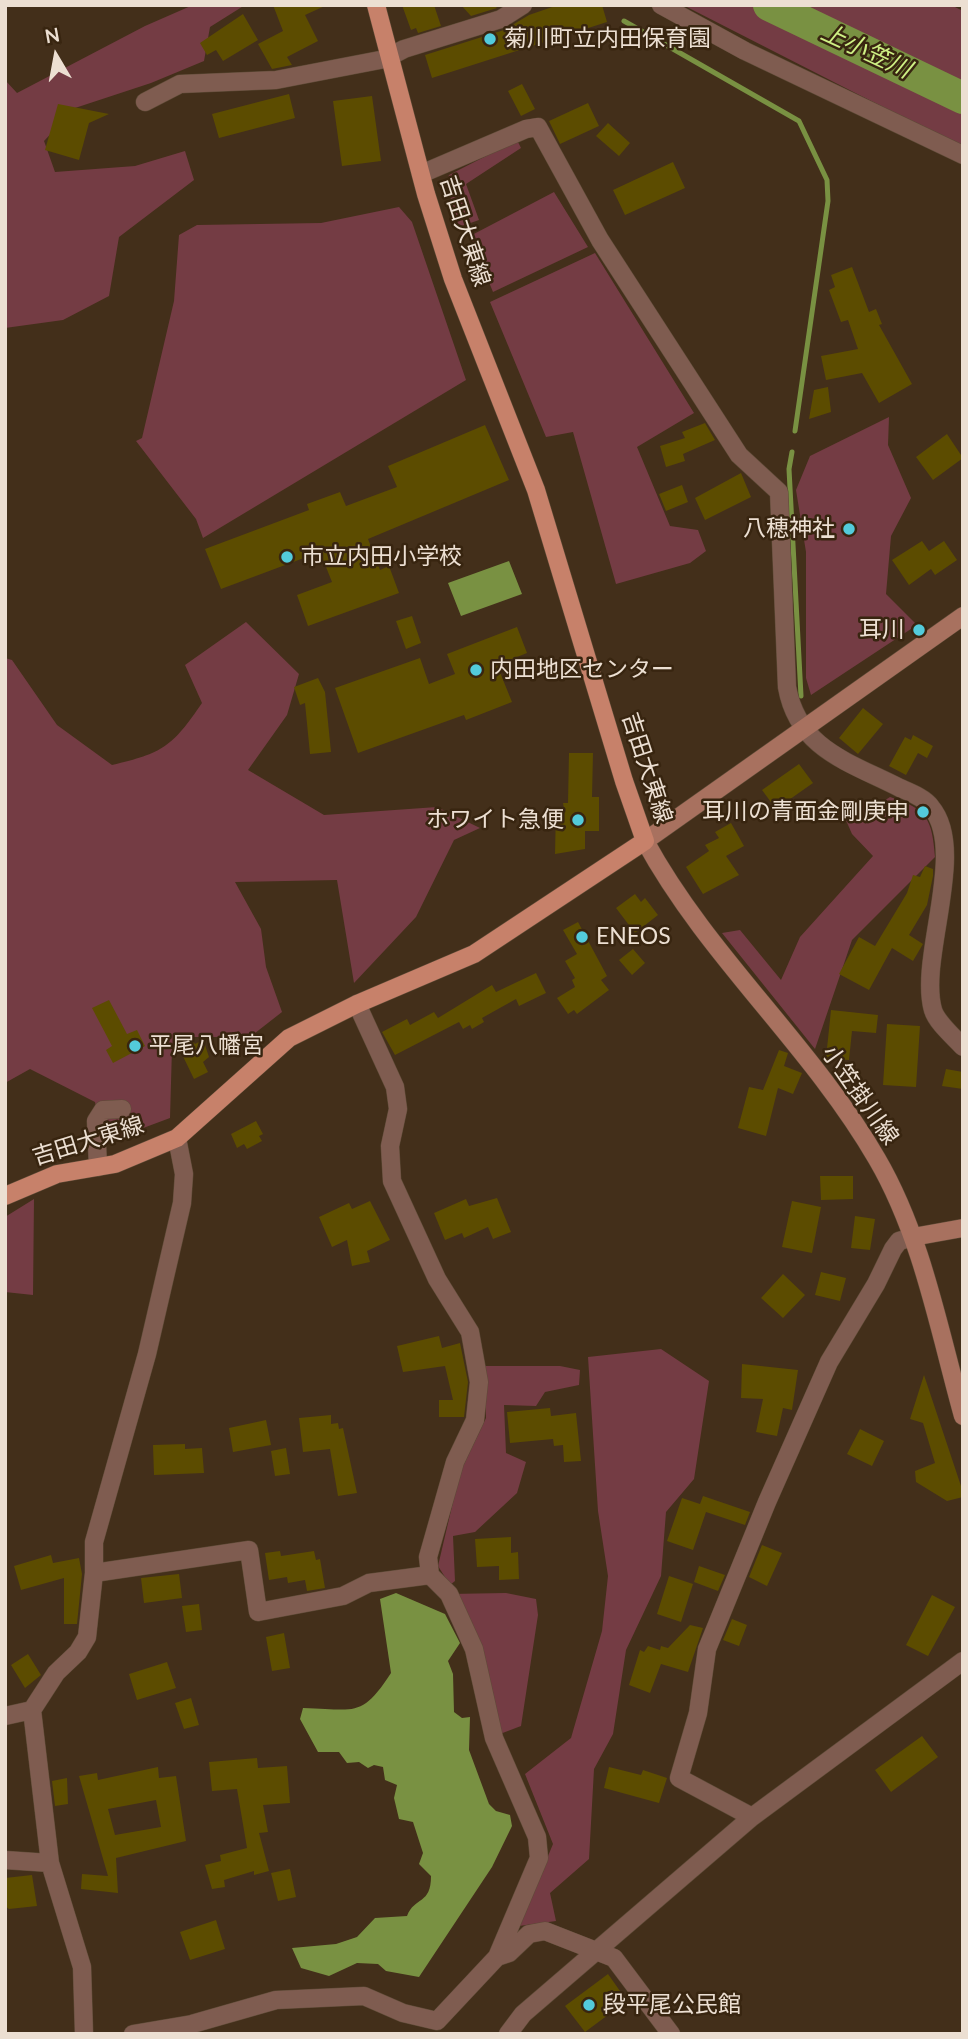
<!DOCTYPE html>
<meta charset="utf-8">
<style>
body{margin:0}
#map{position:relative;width:968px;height:2039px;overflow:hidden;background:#432f1a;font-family:Lato,sans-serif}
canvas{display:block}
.frame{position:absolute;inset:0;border:7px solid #ecdfd2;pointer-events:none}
.north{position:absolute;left:21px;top:21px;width:70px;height:70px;-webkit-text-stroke:5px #382510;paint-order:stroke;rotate:350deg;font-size:19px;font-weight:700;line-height:28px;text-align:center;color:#ecdfd2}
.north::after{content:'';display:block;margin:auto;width:24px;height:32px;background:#ecdfd2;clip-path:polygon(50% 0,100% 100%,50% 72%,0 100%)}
</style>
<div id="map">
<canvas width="968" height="2039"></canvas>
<div class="frame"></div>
<div class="north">N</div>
</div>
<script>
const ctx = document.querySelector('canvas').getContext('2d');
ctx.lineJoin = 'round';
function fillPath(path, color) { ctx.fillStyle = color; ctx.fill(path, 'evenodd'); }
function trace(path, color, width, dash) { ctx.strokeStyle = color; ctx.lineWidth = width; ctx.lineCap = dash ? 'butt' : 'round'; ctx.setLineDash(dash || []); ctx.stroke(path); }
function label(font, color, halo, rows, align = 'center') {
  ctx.font = font + ' Lato,"Noto Sans JP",sans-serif'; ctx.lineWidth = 5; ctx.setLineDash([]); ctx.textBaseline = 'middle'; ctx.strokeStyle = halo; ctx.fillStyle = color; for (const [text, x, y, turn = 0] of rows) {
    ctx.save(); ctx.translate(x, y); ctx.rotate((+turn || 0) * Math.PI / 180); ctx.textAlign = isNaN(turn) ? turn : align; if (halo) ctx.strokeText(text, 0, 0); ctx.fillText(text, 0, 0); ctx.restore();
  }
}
const green = new Path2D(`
 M193,5H245L210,27L204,61L151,83L75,108L44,141L55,172L135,166L185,151L194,180L119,237L109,296L63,320L5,328V80L17,93L145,26Z
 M683,5H951L963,11V148Z
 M517,140L521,148L466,184L479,220L459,227L446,182L449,175Z
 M554,192L588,247L493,292L470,236Z
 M399,207L412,222L466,380L203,538L196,519L136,441L142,438L174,301L179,235L197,225L321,223Z
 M595,253L694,413L637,447L670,526L698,530L706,551L690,563L616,584L573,432L546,437L490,302Z
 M889,417L888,445L911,498L891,536L886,594L917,625L811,695L806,678V552L796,490L810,456Z
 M246,622L299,674L287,715L248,770L324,815L437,807L480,828L454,840L416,917L354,983L337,880L235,882L261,929L266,967L282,1012L250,1037H193L172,1048L170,1118L103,1143L95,1102L30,1069L5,1083V658L12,660L57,725L112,765C163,753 172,747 202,703L185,665Z
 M890,797C928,809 932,820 935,857L852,940L815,1049L722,933L740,930L781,980L800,937L873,856L852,834L845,818L858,800L879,804Z
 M34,1199L33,1295L5,1292V1217Z
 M661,1349L709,1381L694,1479L666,1512L661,1576L626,1650L613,1734L594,1769L589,1859L550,1893L556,1921L519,1926L553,1844L525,1774L571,1738L602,1631L608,1576L598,1511L588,1357Z
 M484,1366H560L580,1370L579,1385L545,1392L536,1406L504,1405L506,1453L526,1462L517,1493L475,1532L453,1536L455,1581L450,1585L438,1566L460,1472L486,1418Z
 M506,1593L536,1599L538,1615L521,1726L500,1734L449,1594Z`);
const water = new Path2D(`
 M509,561L522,594L461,616L448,583Z
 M396,1593L445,1614L460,1643L448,1661L453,1674L454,1712L462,1718L470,1717L469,1750L489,1804L496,1811L510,1815L512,1826L492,1867L419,1977L386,1971L378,1964L357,1963L329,1976L301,1968L292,1948L336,1944L357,1937L375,1918L407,1916C415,1896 431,1905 431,1876L419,1864L423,1853L413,1822L399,1819L394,1798L397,1785L385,1780L383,1767L374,1765L368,1768L359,1762L347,1763L339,1752H318L300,1719L303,1708C355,1709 361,1719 391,1673L380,1599Z`);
const stream = new Path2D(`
 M624,21L799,121L827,180L828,201L795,431
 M792,452L789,469L801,696`);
const river = new Path2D(`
 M769,5L963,98`);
const building = new Path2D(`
 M273,5H327L305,15L318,41L287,57L292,65L272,69L258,44L283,31Z
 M402,5H434L441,26L418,33L416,28L411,30Z
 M461,5H494L497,8L471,16Z
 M558,5H602L607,22L432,78L425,55L504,30L529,15Z
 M243,14L258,40L223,61L216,50L207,55L200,43Z
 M522,84L535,109L521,116L508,91Z
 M289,94L295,118L219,138L212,114Z
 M372,96L381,161L342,166L333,101Z
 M588,103L599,126L560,144L549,121Z
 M58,104L109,114L89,123L79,160L45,150Z
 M608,123L630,143L619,156L596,136Z
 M673,162L685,188L625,215L613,190Z
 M852,267L869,312L876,309L882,324L879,325L912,384L879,403L862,373L826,380L821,356L858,349L848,320L841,322L829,290L835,287L831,275Z
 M828,387L831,412L809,419L814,390Z
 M705,423L715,440L683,454L685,461L666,467L660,446L685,438L682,432Z
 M485,425L509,480L368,539L380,570L389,566L399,593L308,626L297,595L332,582L320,552L221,589L205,549L309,510L307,504L340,492L346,506L397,487L388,466Z
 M947,434L963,458L933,480L916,457Z
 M741,473L751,497L705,520L695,498Z
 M682,485L688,502L666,511L659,494Z
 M922,541L929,551L944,541L957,560L935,575L931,569L909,585L892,560Z
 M412,616L421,643L406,649L396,621Z
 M517,627L527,653L497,665L512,702L466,720L464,715L358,753L335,688L420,658L429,684L455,674L447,654Z
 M318,678L325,692L331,752L310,754L305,703L300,705L294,687Z
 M863,708L883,724L858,754L839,738Z
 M913,735L933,746L927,758L918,753L906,775L889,766L905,737L911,740Z
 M569,753H593L592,797H599V831H585V849L555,854L556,809H564L563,803H568Z
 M799,764L813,783L776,809L762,790Z
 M731,823L744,846L726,856L739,875L703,894L686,867L709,851L705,845L719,838L715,832Z
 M925,866L933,869V876L927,905L909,935L923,944L913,961L892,948L869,990L839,974L859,937L875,946L907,893L913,875L920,877Z
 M635,894L641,902L645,898L658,915L635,933L616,908Z
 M578,922L607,976L601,980L609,990L577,1014L574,1010L568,1014L557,998L575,987L572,980L575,978L565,961L577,954L563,930Z
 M633,949L645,963L632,975L619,960Z
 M536,973L546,993L519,1006L516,999L482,1018L484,1022L472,1029L470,1025L463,1029L459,1022L395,1055L382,1032L407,1019L410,1025L434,1012L438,1018L492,985L496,992Z
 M109,1000L127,1034L137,1030L145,1046L113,1063L106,1050L112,1046L92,1008Z
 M831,1010L878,1015L876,1033L852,1031L849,1060L826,1058Z
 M887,1024L920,1026L916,1087L883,1085Z
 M192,1040L195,1044L199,1042L201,1046L205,1045L209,1057L203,1062L208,1072L194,1079L178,1046Z
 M779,1050L788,1053L784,1066L802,1073L793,1094L778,1088L766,1136L738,1128L749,1087L763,1090Z
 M946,1069L963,1072V1089L942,1086Z
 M256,1121L263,1134L259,1136L262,1141L247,1149L244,1144L237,1148L231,1134Z
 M820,1176H853V1199L821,1200Z
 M497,1198L511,1232L493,1239L488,1227L464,1238L462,1233L445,1240L434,1213L466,1199L469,1206Z
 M370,1201L390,1240L367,1251L370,1262L352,1266L347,1240L332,1247L319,1217L349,1203L352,1209Z
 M792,1201L821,1207L812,1253L782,1247Z
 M855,1216L875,1219L870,1250L851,1248Z
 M821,1272L846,1278L840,1301L815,1295Z
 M783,1274L805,1295L783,1318L761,1298Z
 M439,1336L442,1348L460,1343L468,1382L464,1417H439V1400H453L445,1366L403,1372L397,1346Z
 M742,1364L798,1370L792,1410L783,1408L777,1436L756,1432L763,1399L741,1398Z
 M924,1375L963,1492V1497L947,1501L916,1482L915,1471L935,1463L923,1423L910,1419Z
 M550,1408L551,1416L576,1413L581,1461L564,1462L563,1445L554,1446L553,1439L510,1443L507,1412Z
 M331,1415V1424L338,1423L339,1429L343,1428L357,1493L338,1496L330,1449L303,1452L299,1418Z
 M266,1420L271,1445L233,1452L229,1428Z
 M860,1429L884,1441L872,1466L847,1454Z
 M185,1444V1449L202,1448L204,1473L154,1475L153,1445Z
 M286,1448L290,1474L275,1476L271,1451Z
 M703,1496L750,1512L745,1525L706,1512L693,1550L667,1541L682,1498L700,1504Z
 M511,1537V1553L518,1552L519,1579L499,1580V1566L477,1567L475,1539Z
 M762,1545L782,1553L767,1586L749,1577Z
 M280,1551L281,1556L314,1551L316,1560L320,1559L325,1588L307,1591L305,1580L288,1583L287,1577L269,1580L265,1553Z
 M51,1555L53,1563L79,1558L82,1574L77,1624H64V1578L21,1590L14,1566Z
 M699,1566L725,1575L718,1591L694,1582Z
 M179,1574L182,1598L144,1603L141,1578Z
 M669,1576L693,1584L681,1622L657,1614Z
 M932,1595L955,1607L928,1656L906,1645Z
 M199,1604L202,1630L186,1632L182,1606Z
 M732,1619L747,1625L739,1646L723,1640Z
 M690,1625L703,1628L688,1672L661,1664L650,1693L629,1685L640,1650L644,1652L648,1646L660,1650L661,1646L668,1648Z
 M284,1633L290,1668L272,1671L266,1637Z
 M28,1654L41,1675L25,1688L11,1665Z
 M167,1662L176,1688L137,1700L129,1674Z
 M191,1698L199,1725L184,1729L175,1703Z
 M922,1736L938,1757L891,1792L875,1770Z
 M257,1758L258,1768L287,1766L290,1803L263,1805L268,1832L259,1833L269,1871L254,1875V1871L224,1880L225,1887L212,1889L205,1865L221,1861L220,1855L247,1848L237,1789L212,1791L209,1762Z
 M158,1767L159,1778L176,1776L186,1841L116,1858L118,1893L81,1889L82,1874L108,1876L79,1776L97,1773L98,1780ZM156,1800L161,1827L115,1835L108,1809Z
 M609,1767L641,1775L643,1770L667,1778L659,1803L604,1788Z
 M67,1778L68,1804L55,1806L52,1781Z
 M290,1869L296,1897L278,1901L271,1873Z
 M32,1875L37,1906L9,1909L5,1906V1878Z
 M216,1920L225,1949L190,1960L180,1932Z
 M608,1974L627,2001L585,2032L565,2006Z`);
const street = new Path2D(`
 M661,5L745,51L963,155
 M145,102L180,84L276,80L385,59L404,49L501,19L523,5
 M421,174L526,129L538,127L600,240L739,455L779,492L787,687C798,749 849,762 900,788C909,792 925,798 931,807C968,851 918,958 933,1010C937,1023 954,1037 963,1047
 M98,1167L96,1121L103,1110L122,1109
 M94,1573L249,1550L258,1612L343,1596L369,1583L430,1575
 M5,1716L32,1710
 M752,1817L679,1778L698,1713L707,1649L767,1502L829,1362L876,1284L893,1249L899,1241L913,1237
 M5,1860L50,1863
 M497,1957L509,1953L529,1934L545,1931L614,1958L671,2034
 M84,2034L82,1967L50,1863L32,1710L56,1673L78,1652L87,1637L94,1573V1542L147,1354L182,1203L184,1174L177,1138
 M133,2034L192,2024L276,2000L364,1996L403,2013L437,2021L497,1957L539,1858L537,1837L494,1738L474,1649L449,1594L430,1575L428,1557L455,1462L475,1420L479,1382L470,1332L437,1279L392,1181L390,1146L398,1109L395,1087L357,1004
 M508,2034L523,2014L752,1817L963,1661`);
const secondary = new Path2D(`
 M963,616L645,841C708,957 811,1045 877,1159C922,1236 939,1330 963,1416
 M913,1237L963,1228`);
const primary = new Path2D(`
 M5,1196L57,1174L115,1164L177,1138L289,1038L357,1004L474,954L645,841L624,781L536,490L453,279L426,194L376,5`);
const markers = [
 [490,39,7,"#53cbdb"],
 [849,529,7,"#53cbdb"],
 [287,557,7,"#53cbdb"],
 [919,630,7,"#53cbdb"],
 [476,670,7,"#53cbdb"],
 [923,812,7,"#53cbdb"],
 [578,820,7,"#53cbdb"],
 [582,937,7,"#53cbdb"],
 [135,1046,7,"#53cbdb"],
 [589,2005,7,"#53cbdb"]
];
const poiNames = [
 ["菊川町立内田保育園",504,39],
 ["八穂神社",835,529,"right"],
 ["市立内田小学校",301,557],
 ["耳川",905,630,"right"],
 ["内田地区センター",490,670],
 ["耳川の青面金剛庚申",909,812,"right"],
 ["ホワイト急便",564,820,"right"],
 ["ENEOS",596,937],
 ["平尾八幡宮",149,1046],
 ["段平尾公民館",603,2005]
];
const streetNames = [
 ["吉田大東線",465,231,72],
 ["吉田大東線",647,768,72],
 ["小笠掛川線",860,1095,55],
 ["吉田大東線",88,1141,-17]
];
const waterNames = [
 ["上小笠川",866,51,25]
];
fillPath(green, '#743c44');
fillPath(water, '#799142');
trace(stream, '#799142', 5);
trace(river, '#799142', 32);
fillPath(building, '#5c4c00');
trace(street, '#5e4b37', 19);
trace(secondary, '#5e4b37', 19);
trace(primary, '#5e4b37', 19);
trace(street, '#7f5c50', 18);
trace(secondary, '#a8715f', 18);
trace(primary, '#c7816a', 18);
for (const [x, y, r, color] of markers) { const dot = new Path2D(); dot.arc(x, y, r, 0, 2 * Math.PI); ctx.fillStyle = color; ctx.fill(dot); trace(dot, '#382510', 2.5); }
label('23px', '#ecdfd2', '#382510', poiNames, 'left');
label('23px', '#ecdfd2', '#382510', streetNames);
label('italic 24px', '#cef084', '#382510', waterNames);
</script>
